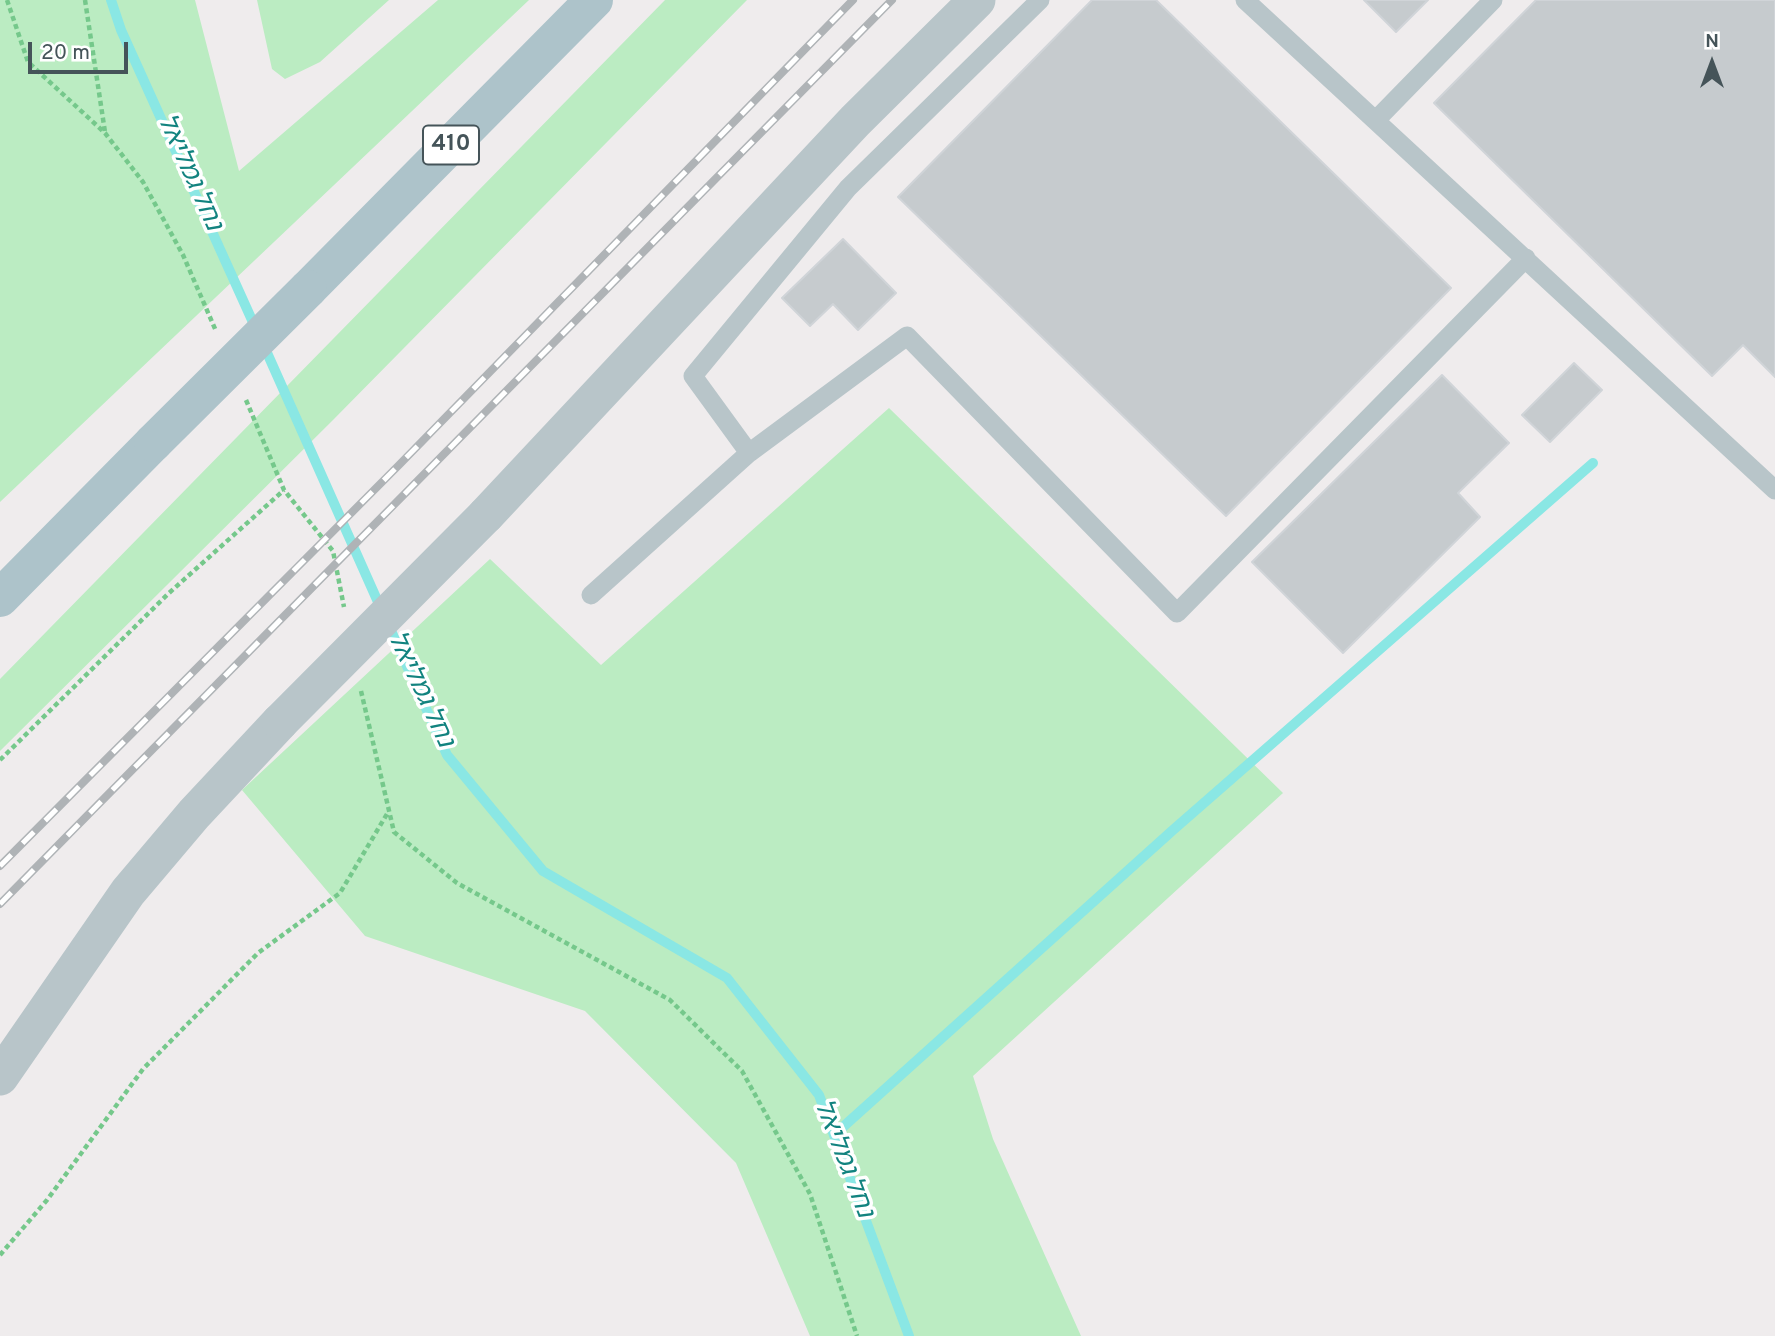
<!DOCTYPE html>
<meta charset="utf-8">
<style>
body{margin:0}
#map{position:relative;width:1775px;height:1336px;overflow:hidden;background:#efeced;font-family:Overpass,sans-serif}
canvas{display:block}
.north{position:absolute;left:1677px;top:28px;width:70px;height:70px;-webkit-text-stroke:5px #fff;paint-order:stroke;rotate:0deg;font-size:19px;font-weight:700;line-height:28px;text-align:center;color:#455459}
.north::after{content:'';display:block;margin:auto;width:24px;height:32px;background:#455459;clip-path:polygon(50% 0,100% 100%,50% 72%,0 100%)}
.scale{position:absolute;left:28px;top:42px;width:100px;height:32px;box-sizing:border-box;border:4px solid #455459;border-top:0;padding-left:9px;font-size:21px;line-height:24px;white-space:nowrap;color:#455459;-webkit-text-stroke:5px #fff;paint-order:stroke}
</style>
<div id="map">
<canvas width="1775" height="1336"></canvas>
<div class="north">N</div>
<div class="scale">20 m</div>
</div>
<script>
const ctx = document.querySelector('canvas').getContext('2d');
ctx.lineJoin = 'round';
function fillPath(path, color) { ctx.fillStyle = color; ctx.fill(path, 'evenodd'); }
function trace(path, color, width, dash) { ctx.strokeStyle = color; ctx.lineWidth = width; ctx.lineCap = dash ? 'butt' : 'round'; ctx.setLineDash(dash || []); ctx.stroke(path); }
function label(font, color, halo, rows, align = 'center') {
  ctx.font = font + ' Overpass,"Noto Sans Hebrew",sans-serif'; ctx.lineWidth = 7; ctx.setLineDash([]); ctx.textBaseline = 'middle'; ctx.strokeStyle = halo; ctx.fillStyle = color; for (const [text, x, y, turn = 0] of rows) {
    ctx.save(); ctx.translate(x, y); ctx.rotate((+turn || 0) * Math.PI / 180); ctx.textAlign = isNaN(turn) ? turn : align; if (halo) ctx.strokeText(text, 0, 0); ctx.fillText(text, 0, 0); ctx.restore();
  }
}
const green = new Path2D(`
 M0,0H195L239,171L438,0H529L0,502Z
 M257,0H389L320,62L285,79L272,69Z
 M665,0H747L333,420L0,751V679Z
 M889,408L1283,793L973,1076L993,1139L1081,1336H810L736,1163L585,1011L365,936L242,790L490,559L601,665Z`);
const stream = new Path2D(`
 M111,0L121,30L256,329
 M264,346L382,611
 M388,624L447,755L543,871L727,978L819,1095L909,1336
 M834,1135L1173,830L1593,463`);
const building = new Path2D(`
 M1092,0H1156L1451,288L1226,516L898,197Z
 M1364,0H1428L1396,32Z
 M1536,0H1775V377L1743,345L1712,376L1434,103Z
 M843,239L896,293L858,330L833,304L810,326L782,298Z
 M1574,363L1602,390L1550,442L1522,415Z
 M1442,375L1509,443L1458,493L1480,517L1343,653L1252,562Z`);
const path = new Path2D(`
 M7,0L28,62L105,133L143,182L183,255L216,331
 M85,0L105,132
 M246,400L284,490L333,551L344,607
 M361,691L394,832L457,883L670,1000L742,1071L810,1194L857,1336
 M0,760L169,593L284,490
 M0,1255L47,1200L143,1069L258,953L340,893L387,814`);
const lane = new Path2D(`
 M1245,0L1775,490
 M1376,120L1493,0
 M749,453L693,376L848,188L1040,0
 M591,595L749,453L907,336L1177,613L1526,258`);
const street = new Path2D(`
 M486,515L855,121L977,0
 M0,1077L128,892L194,814L280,722`);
const primary = new Path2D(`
 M308,289L594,0
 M0,598L153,443`);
const rail = new Path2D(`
 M0,866L399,465L853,0
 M0,904L892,0`);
const streetBridge = new Path2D(`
 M280,722L486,515`);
const primaryBridge = new Path2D(`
 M153,443L308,289`);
const shields = [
 [451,145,56]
];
const shieldNames = [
 ["410",451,145]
];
const waterNames = [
 ["נחל גמליאל",188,173,66],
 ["נחל גמליאל",419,690,65],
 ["נחל גמליאל",842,1159,69]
];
fillPath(green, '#bbecc2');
trace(stream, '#8ae7e4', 10);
fillPath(building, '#c6cbce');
trace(building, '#d0d4d8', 2);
trace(path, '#75c88b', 4.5, [5, 3.5]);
trace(lane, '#b8c5c9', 19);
trace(street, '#b8c5c9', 37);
trace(primary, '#adc3ca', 38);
trace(rail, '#afb3b6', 8);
trace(rail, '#fff', 5, [16]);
trace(streetBridge, '#b8c5c9', 37);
trace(primaryBridge, '#adc3ca', 38);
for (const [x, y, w] of shields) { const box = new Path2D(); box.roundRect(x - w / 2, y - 19.5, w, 39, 5); ctx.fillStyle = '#fff'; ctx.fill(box); trace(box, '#455459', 2); }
label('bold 23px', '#455459', null, shieldNames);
label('italic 26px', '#12837f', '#fff', waterNames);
</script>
